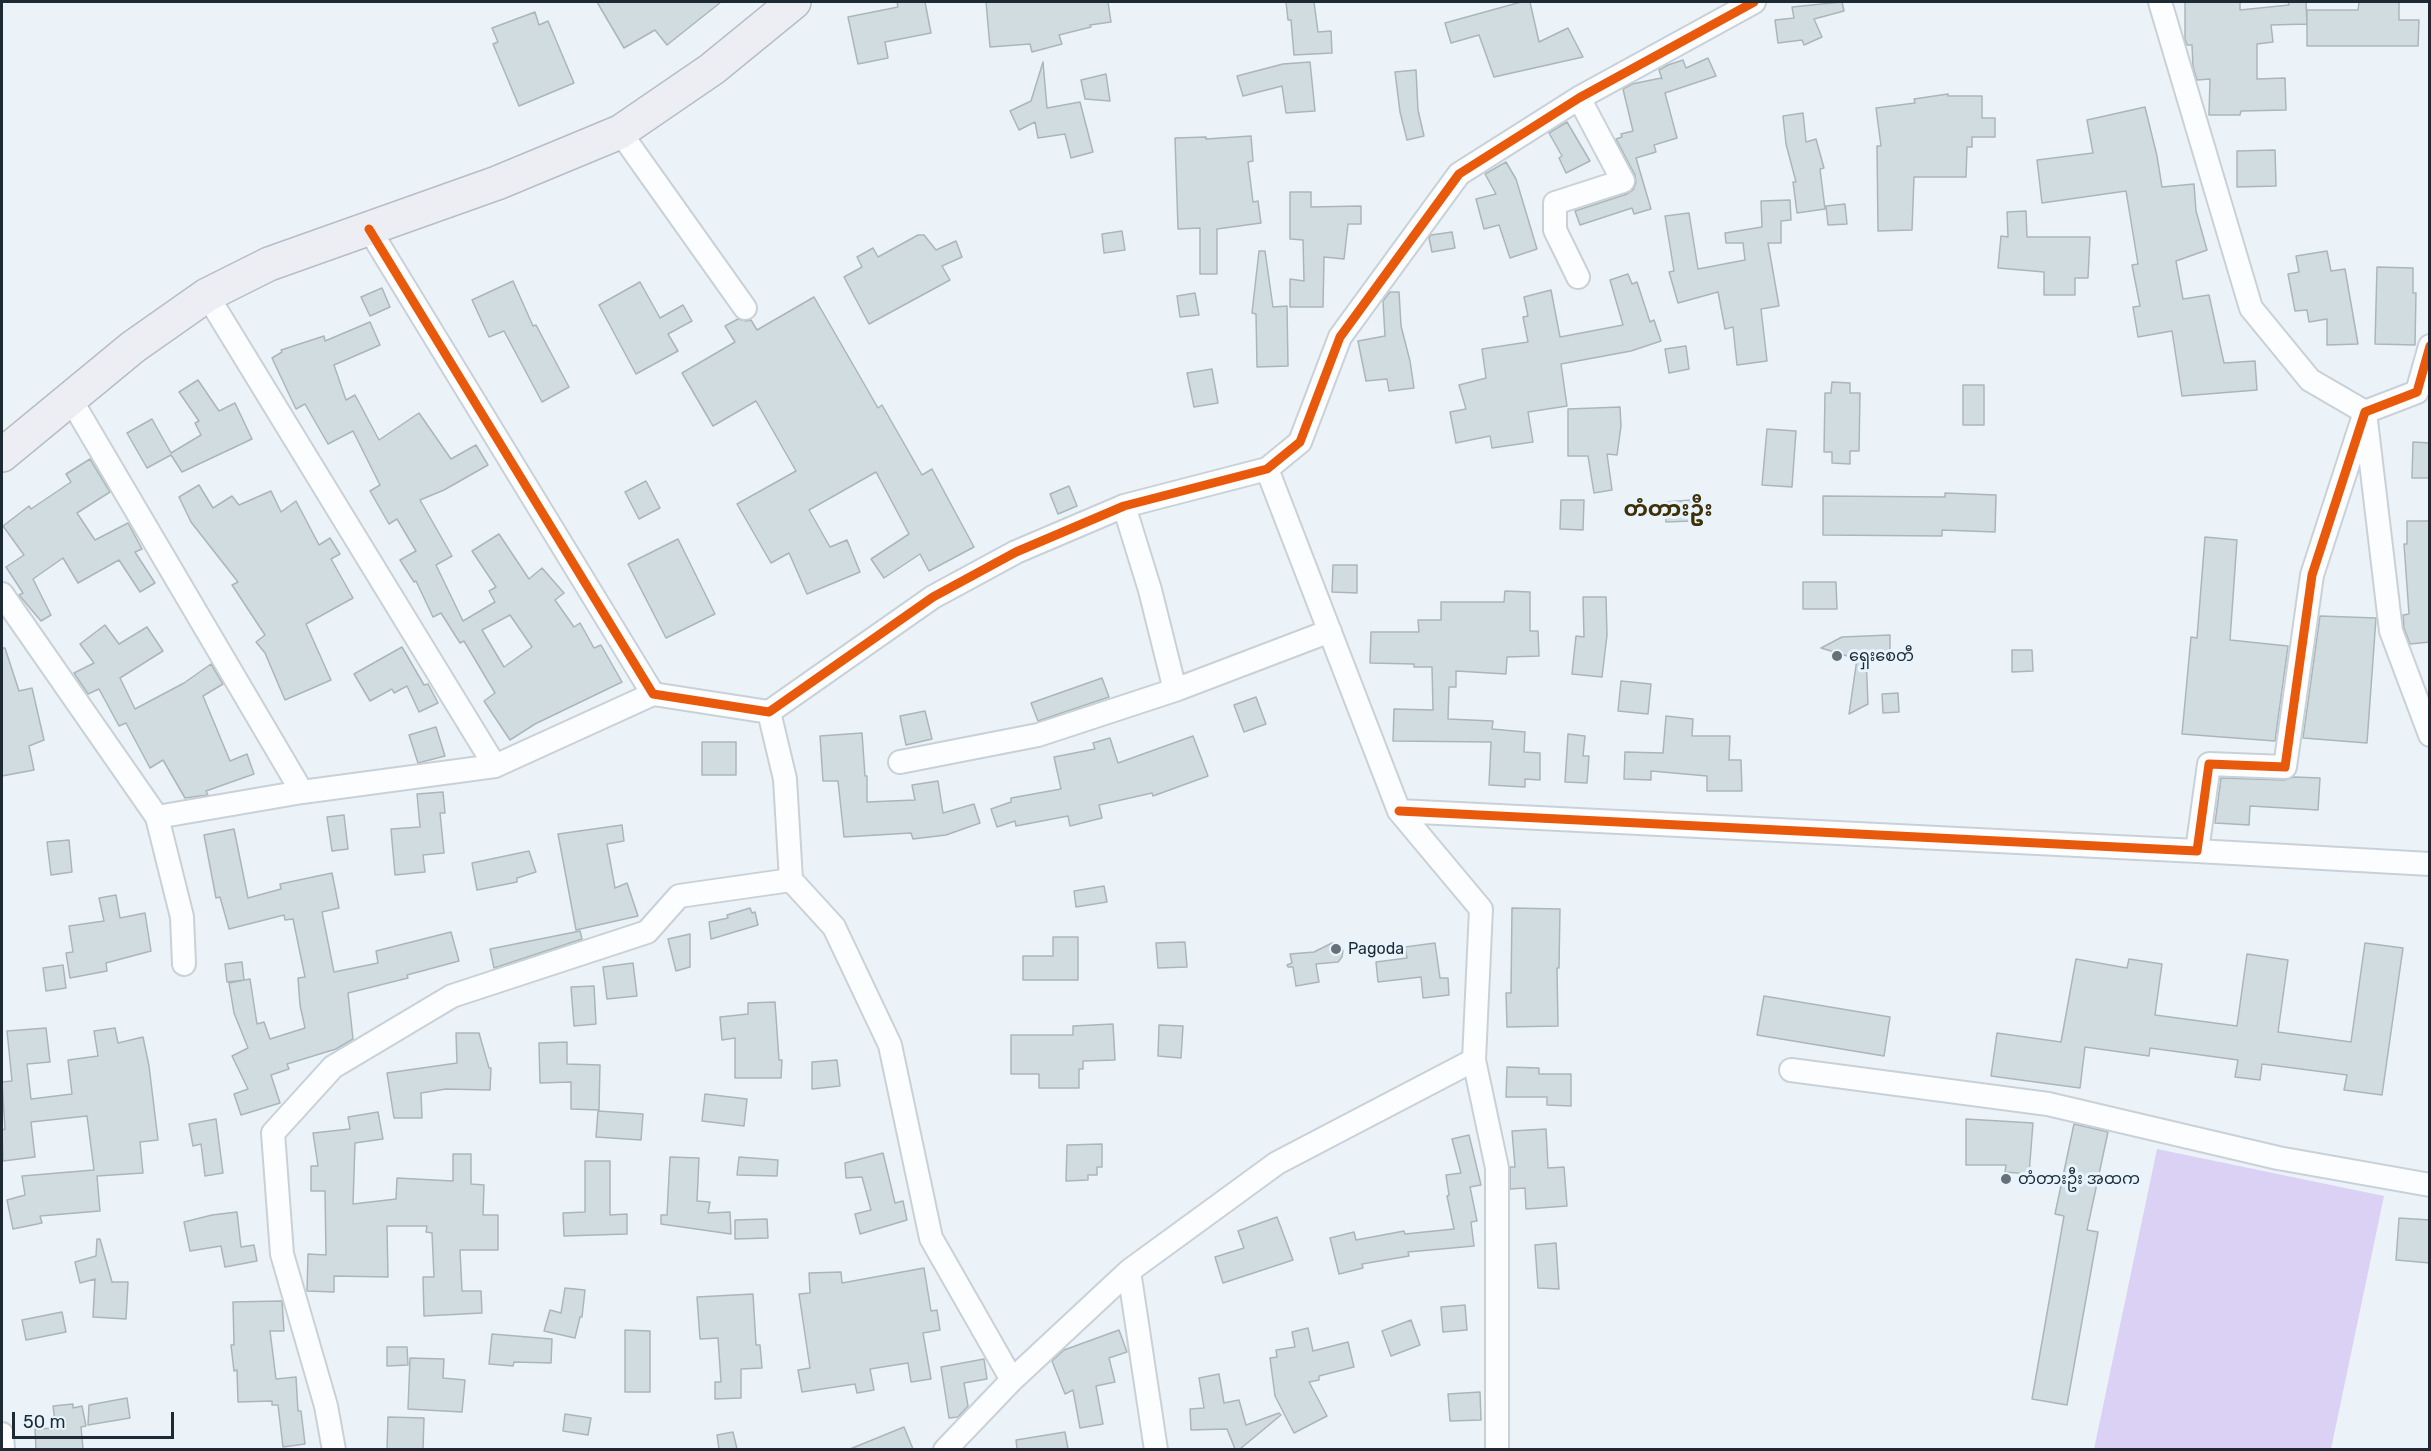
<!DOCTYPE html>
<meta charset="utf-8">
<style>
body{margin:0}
#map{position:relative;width:2431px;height:1451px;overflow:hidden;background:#ecf3f8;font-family:Rubik,sans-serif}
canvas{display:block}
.frame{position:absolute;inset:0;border:3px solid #1e2a33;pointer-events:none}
.scale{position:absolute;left:12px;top:1412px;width:162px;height:27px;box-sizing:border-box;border:3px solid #1e2a33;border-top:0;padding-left:8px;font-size:18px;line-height:21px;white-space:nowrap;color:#1e2a33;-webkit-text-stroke:4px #e7f4fd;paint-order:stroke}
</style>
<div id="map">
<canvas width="2431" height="1451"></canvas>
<div class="frame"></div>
<div class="scale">50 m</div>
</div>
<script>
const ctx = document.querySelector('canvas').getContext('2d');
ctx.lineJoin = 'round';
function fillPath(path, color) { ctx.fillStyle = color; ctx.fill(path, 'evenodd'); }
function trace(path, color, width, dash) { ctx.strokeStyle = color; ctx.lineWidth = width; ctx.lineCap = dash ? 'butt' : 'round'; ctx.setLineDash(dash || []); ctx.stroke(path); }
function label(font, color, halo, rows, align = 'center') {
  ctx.font = font + ' Rubik,"Noto Sans Myanmar",sans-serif'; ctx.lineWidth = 6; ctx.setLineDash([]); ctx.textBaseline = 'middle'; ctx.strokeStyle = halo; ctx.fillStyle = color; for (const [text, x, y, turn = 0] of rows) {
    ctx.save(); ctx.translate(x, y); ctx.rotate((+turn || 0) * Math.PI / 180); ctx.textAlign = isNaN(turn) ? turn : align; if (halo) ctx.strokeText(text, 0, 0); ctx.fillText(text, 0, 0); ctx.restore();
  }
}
const green = new Path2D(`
 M2157,1149L2384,1196L2331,1449H2094Z`);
const building = new Path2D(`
 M597,2H721L667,45L655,30L624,48Z
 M897,2H925L931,33L885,42L888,58L858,64L848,17L898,7Z
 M986,2H1108L1111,22L1090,25L1091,27L1059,35L1062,44L1032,52L1030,44L990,47Z
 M1286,2H1314L1318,32L1331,31L1332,53L1294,55L1291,20H1288Z
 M1521,2H1530L1539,42L1568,28L1583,57L1494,77L1479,35L1451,43L1445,23Z
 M1842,2L1844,11L1814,19L1822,37L1804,45L1802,40L1778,43L1775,20L1794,18L1792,7Z
 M2185,2H2240V10L2289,5L2288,2H2306L2307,24L2271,25L2273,42L2257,44V79L2285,78L2286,110L2241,111L2240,115H2209L2210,79L2197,80L2193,67L2192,45H2187L2185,39Z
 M2359,2H2399V20H2419L2418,46H2307V10H2358Z
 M535,12L539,25L548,21L574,83L519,106L493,44L498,42L492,28Z
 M1708,58L1716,76L1665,93L1677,138L1654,145L1656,152L1636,158L1651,209L1634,214L1632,208L1580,225L1575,211L1627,194L1633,190L1636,183L1635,175L1616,139L1622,137L1621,134L1633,131L1623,89L1632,84L1661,78L1662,79L1659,70L1668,65L1683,60L1686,68Z
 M1043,62L1047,108L1080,102L1093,152L1071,158L1065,134L1038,138L1035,122L1019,130L1010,111L1031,101Z
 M1310,62L1315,111L1286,113L1282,86L1243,96L1237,76L1283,64Z
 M1416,70L1418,110L1424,136L1407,140L1400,112L1395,72Z
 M1106,74L1110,101L1085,99L1081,80Z
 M1948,94V96H1982V118H1995V137H1972V147H1967L1966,177H1914L1912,230L1878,231L1877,146H1881L1876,108L1915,103L1914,99Z
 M2145,107L2157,156L2162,187L2194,184L2196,211L2207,250L2176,261L2183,299L2209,295L2224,363L2255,361L2257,390L2182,396L2172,331L2138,337L2133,307L2140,306L2132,265L2138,264L2126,191L2042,203L2037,160L2093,153L2087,120Z
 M1803,113L1806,142L1816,139L1824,168L1820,169L1825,209L1797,213L1793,182H1796L1786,144L1783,116Z
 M1567,122L1590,161L1566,173L1559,158L1562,156L1549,133Z
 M1251,136L1253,161L1248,162L1253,202L1258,201L1261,223L1217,229V274H1200V228L1178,229L1175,138L1206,137V139Z
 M2275,150L2276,186L2237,187V151Z
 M1506,162L1516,179L1537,249L1510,258L1499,225L1484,229L1476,199L1496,194L1485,174Z
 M1290,192H1311V207L1361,206V224H1348L1344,259L1324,257L1323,307H1290V279L1304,281L1303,240L1290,239Z
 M1790,200L1791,220L1781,221V243H1768L1779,306L1761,309L1767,361L1737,365L1733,327L1725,329L1718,292L1678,303L1669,272L1674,271L1665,216L1689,213L1698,269L1745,260L1743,243H1726L1725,233L1762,227L1761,201Z
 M1845,204L1847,224L1828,225L1826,206Z
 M2026,211L2027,237H2090L2088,278H2075V295H2044V272L1998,268L2001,236L2008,237L2007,212Z
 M1122,231L1125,250L1104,253L1102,234Z
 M1452,232L1455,248L1432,252L1429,238L1431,235Z
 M918,235H924L936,250L956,241L962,257L942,266L950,280L869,324L844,277L862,267L857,257L873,248L878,257Z
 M1259,251H1265L1273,307L1287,306L1288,366L1257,367L1256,314L1252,313Z
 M2327,251L2331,271L2345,269L2358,344L2327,345V319L2309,322L2307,310L2295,311L2288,274L2299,272L2296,256Z
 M2377,267L2413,268V293H2416L2415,345L2375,344Z
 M1628,274L1632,284L1637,282L1650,322L1654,320L1661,341L1631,351L1561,364L1567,406L1528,412L1533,442L1492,448L1490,436L1456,443L1450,412L1466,409L1459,385L1486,378L1482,349L1528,342L1523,317L1528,316L1524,297L1551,290L1560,337L1623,325L1610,280Z
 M513,281L533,326L536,325L569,387L542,402L504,331L489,337L472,300Z
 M640,282L660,318L683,305L692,321L668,334L678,351L636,374L599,305Z
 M382,288L390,307L370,316L361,297Z
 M1390,292H1399L1401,326L1410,361L1414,388L1389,391L1387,379L1366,381L1358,341L1385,336L1383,301Z
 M1195,293L1199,315L1180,317L1177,296Z
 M814,297L878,408L882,405L922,475L932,469L974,547L929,571L920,554L884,578L871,559L909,534L876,472L809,510L830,547L847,540L860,572L807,594L789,553L771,563L737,504L796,471L756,401L713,426L682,373L735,342L725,326L738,319L746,321L751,320L757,330Z
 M370,322L380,345L334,365L346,400L355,395L379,440L419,413L451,459L476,445L488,465L444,490L420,500L452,556L436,565L463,621L495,602L489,591L496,587L472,551L499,534L529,579L542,568L564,593L555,600L574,627L580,623L594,648L601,645L622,682L535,724L510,740L484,701L495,693L464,641L460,643L441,613L433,617L416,581L414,582L400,560L416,551L397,519L389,524L370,491L380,485L353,431L328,444L305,404L296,409L272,358L282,352L281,350L324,336L325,341ZM510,615L532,647L504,667L482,630Z
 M1686,346L1689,369L1669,373L1665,349Z
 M1212,369L1218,403L1194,407L1187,373Z
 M198,380L219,411L235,403L252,439L182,472L171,455L147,468L127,433L152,419L171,453L201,435L195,423L199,421L179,392Z
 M1832,382L1850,383V393H1860L1859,451H1850V464L1832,463V452H1824L1825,393H1831Z
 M1963,385H1984V425H1963Z
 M1620,407L1621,426L1617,455L1607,454L1612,490L1594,493L1588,456H1568V409Z
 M1767,429L1796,431L1792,487L1762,485Z
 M2413,442L2430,443V478H2412Z
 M90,459L110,492L77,513L95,540L128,523L142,549L135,552L155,583L140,592L119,560L78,583L63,558L33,579L51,615L41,621L19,595L23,593L6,567L24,555L3,526L29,506L31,509L71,482L66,474Z
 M646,481L660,508L639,519L625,492Z
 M199,485L213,508L232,496L239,505L271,491L281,512L296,501L319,545L330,538L340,554L331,559L353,598L306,624L331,680L285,700L265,653L256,642L265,635L232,585L238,582L191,522L179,497Z
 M1069,486L1077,506L1058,514L1050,494Z
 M1945,493L1996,495L1995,532L1942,530V536L1823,535V496L1945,497Z
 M1561,500H1584L1583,530L1560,529Z
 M1691,500L1692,521L1666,522L1665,502Z
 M2407,521H2430V642L2410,644L2404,628L2403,615L2409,614L2404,544H2407Z
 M2205,537L2237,540L2230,640L2288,646L2275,741L2182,734L2191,637L2197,638Z
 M678,539L715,614L666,638L628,564Z
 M1333,565H1357V593L1332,592Z
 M1803,582H1836L1837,609H1803Z
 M1505,591L1530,592V631H1538L1539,656L1507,657L1506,674L1456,671V687H1449L1448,719L1493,721L1492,729L1525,732L1524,752L1540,753V780L1525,779V787L1489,785L1491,742L1393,741L1394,709L1433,710L1432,667H1414V664L1370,663L1371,632H1419L1418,620H1441V602H1504Z
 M1583,597H1606L1607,635L1602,677L1572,674L1576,636L1584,637Z
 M2320,616L2376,618L2367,743L2303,738Z
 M105,625L119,644L147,627L163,651L120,678L135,709L184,683L211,664L223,684L203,696L230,761L247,754L254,774L206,791L208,795L185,798L163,760L150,768L126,723L119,726L99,689L88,694L74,673L94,663L80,644Z
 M1890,635V655L1866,656L1868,704L1849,714L1857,659L1821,648L1842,637Z
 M402,647L424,685L428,684L438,703L419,712L407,686L394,693L392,689L370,701L354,674Z
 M2,648H5L19,691L32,688L44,740L29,746L34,770L2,776Z
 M2012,650H2032L2033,671L2012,672Z
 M1102,678L1109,697L1038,721L1031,703Z
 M1621,681L1651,684L1648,714L1618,711Z
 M1898,693L1899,712L1883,713L1882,694Z
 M1256,697L1266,724L1244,732L1234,705Z
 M925,711L932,739L906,745L900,716Z
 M1666,716L1693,719L1692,736H1730L1729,760H1741L1742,791H1707V776L1651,771V780L1624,779L1625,752L1663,753Z
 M436,727L445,756L418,763L409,735Z
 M862,733L865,776H867V802L915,800L912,785L938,781L943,813L974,804L980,823L946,835L913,839L911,833L844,837L838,781H823L820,736Z
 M1568,734L1585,736L1583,756H1589L1587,783L1565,782Z
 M1193,736L1208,776L1153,796L1152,793L1099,805L1102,818L1070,826L1068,816L1016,826L1015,821L997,827L991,809L1011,802V798L1061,789L1054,757L1095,749L1093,743L1110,738L1118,763Z
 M702,742H736V775H702Z
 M2294,777L2320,778L2318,810L2250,806L2249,825L2215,823L2221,778L2284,780Z
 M443,792L445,813H440L444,853L423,855L425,872L395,875L391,829L420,827L417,794Z
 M344,815L348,849L332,851L327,817Z
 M622,825L624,841L607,844L615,888L627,883L638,916L576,930L558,834Z
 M234,829L248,898L281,889L280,884L332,873L339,908L322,912L334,972L378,963L376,951L451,932L459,961L407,975L408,978L348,993L353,1039L336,1049L287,1064L289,1069L271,1075L280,1103L241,1115L234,1094L248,1089L232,1056L248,1048L234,1013L229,983L250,979L257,1024L264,1022L270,1039L305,1028L300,1005L298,978L305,977L293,919L285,920L284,915L229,929L220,897L216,898L204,835Z
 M69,840L72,872L51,875L47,842Z
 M529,851L536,872L517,878V882L477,890L472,863Z
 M1104,886L1107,902L1076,907L1074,891Z
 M116,895L120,918L145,913L151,951L106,963L107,971L70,978L66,953L73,952L69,926L104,921L99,898Z
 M750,908L752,913L755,912L758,925L711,939L709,922L728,918L727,915Z
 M1512,908L1560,909L1559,968H1557L1558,1026L1507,1027L1506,993H1511Z
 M580,931L582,939L494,968L490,949Z
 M690,934V967L676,971L668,939Z
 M1053,937H1078V980H1023V956H1053Z
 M1185,942L1187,967L1158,968L1156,943Z
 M1332,943L1339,945L1343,951L1342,957L1338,962L1316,964L1319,982L1296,986L1293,967H1288L1287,965L1292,963L1290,954L1314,952Z
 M1435,943L1440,978H1448L1449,995L1423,998L1421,977L1378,982L1376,962L1407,958L1405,947Z
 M2365,943L2403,948L2382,1095L2344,1090L2347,1075L2262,1064L2260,1080L2235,1077L2238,1060L2150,1048L2149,1056L2085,1047L2080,1088L1991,1076L1997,1033L2061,1042L2076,959L2127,968L2129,959L2162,964L2155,1015L2237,1026L2247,954L2288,960L2278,1032L2351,1042Z
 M242,962L244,980L227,982L225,964Z
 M633,963L637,996L607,999L603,967Z
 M63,965L66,988L46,991L43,968Z
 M594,986L596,1024L574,1026L571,987Z
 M1764,996L1890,1017L1884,1056L1757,1035Z
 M775,1002L779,1060H782L781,1078H735V1038L722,1040L720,1017L748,1014V1003Z
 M1113,1024L1115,1060L1083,1061V1069H1079V1088H1039V1074H1011V1035H1073V1026Z
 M1159,1025L1183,1026L1181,1058L1158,1056Z
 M46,1028L50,1062L27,1064L31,1099L72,1094L68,1060L98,1056L94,1031L115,1028L118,1043L143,1037L149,1066L158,1140L140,1142L143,1173L97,1176L100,1211L40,1216L42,1223L13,1229L7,1200L25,1195L22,1176L94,1170L87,1116L31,1122L35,1157L3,1161L2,1130L5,1129L2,1082L12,1081L7,1031Z
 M456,1033H479L489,1068H491L490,1090L446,1089L421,1093L422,1118H394L387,1073L457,1063Z
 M567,1042V1064L600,1065L599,1110L571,1109V1082L540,1083L539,1043Z
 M837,1060L840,1086L812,1089V1062Z
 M1507,1067L1539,1068V1074H1571V1106L1547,1105V1097H1506Z
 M705,1094L747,1099L744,1126L702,1121Z
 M598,1111L643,1114L641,1140L596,1137Z
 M378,1112L383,1139L355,1143L353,1204L396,1199L397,1178L453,1181V1154H471V1184L484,1185L483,1215H498V1250H460L462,1291H481L482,1313L424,1316L423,1277H434L432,1233L426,1232L427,1226H387L388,1277L334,1276V1292L307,1291L308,1254L326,1255L325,1191H311V1166H318L313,1133L350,1129L348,1117Z
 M216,1119L223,1173L205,1176L201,1144L193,1146L189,1124Z
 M1966,1119L2033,1123L2029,1174L2005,1172L2006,1165H1966Z
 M2074,1124L2108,1132L2087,1230L2098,1232L2067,1405L2032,1399L2064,1216L2055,1214Z
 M1546,1129L1548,1168L1564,1167L1567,1206L1526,1209L1525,1188L1510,1189V1167H1515L1512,1131Z
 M1469,1135L1481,1185L1470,1187L1477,1221L1471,1222L1474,1246L1408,1252L1409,1256L1362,1264L1363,1268L1339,1274L1330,1238L1354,1232L1356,1240L1404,1231L1405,1234L1454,1229L1447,1196L1449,1195L1446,1175L1461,1173L1452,1139Z
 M1102,1144V1167H1097V1175H1088V1180L1066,1181L1067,1145Z
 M883,1153L895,1203L903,1201L907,1220L860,1234L855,1214L871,1210L862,1177L846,1178L845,1163Z
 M670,1157L699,1158L697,1201L710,1202L708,1213L730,1212L731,1234L661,1224V1215H667Z
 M739,1157L778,1160L777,1176L737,1175Z
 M585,1161H610V1215L627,1214V1234L564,1236L563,1213L585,1212Z
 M237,1212L241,1247L254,1245L257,1261L225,1267L221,1246L190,1251L184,1222L212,1215Z
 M1277,1217L1293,1260L1223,1283L1215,1257L1244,1248L1238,1231Z
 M2399,1218L2430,1220V1263L2396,1260Z
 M767,1219L768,1238L735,1239V1220Z
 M97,1239H100L112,1282H128L126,1319L93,1317L95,1279L80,1283L75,1262L96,1256Z
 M1556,1243L1559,1289L1538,1288L1535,1245Z
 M924,1268L931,1311L937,1310L940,1330L923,1333L931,1379L911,1382L908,1363L870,1369L874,1390L857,1393L855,1384L802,1392L798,1370L810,1368L799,1294L810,1293L809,1273L841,1272L842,1283Z
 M565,1288L585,1290L582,1317H580L575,1338L544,1331L550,1310L561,1313Z
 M753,1294L756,1345H760L762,1368L741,1369V1398L715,1399V1382H721L718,1338L700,1339L697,1297Z
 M282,1301L284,1331H270L276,1379L296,1377L298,1411H301L305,1444L283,1447L278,1405H272V1401L238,1402L237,1370L234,1371L231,1345H234L233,1302Z
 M1465,1305L1467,1330L1443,1332L1441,1307Z
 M62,1312L66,1332L26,1340L22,1320Z
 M1411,1320L1420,1345L1391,1356L1382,1331Z
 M1308,1328L1313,1351L1348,1342L1354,1367L1319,1376V1380L1309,1382L1327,1416L1294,1433L1275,1396L1270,1358L1277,1357L1276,1350L1295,1347L1292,1332Z
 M625,1330L650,1331V1392H625Z
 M1119,1330L1127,1352L1109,1358L1115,1382L1096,1386L1103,1424L1080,1428L1073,1390L1065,1394L1052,1361L1064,1350Z
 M492,1334L552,1339L551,1363L514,1362L513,1366L489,1364Z
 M387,1347H407L408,1365L387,1366Z
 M410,1358L444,1359L443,1378L465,1380L462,1412L408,1409Z
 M984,1359L987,1379L964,1383L968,1406L958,1417L949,1418L941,1367Z
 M1219,1374L1224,1403L1239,1400L1246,1425L1279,1413L1281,1415L1240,1449H1235L1227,1429L1191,1430L1190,1409L1204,1408L1199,1378Z
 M1480,1392L1481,1420L1450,1421L1448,1394Z
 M127,1398L130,1418L88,1425L89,1405Z
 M73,1404V1408L82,1406L86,1426L81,1427L83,1449H36L35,1429L56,1428L53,1406Z
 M565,1414L591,1418L588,1435L563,1431Z
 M388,1417L424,1418L423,1449H387Z
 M904,1427L913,1449H850Z
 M733,1432L737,1449H719L717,1435Z
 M1065,1432L1068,1449H1017L1016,1440Z`);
const minor = new Path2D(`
 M2160,2L2251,308L2310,380L2365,412L2391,631L2430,735
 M620,132L745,308
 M369,229L653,694L769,712L933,597L1016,552L1124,506L1267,469L1300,442L1340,337L1459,174L1579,98L1754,2
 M1578,277L1555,230V203L1623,181L1579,98
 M70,398L302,792L495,766L207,295
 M1124,506L1150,590L1175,690
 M2,594L157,817
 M769,712L785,779L791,880L834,927L890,1045L931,1238L1012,1380
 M900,762L1038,735L1175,690L1330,631
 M495,766L653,694
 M1399,811L2197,851L2209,764L2285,767L2312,575L2365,412L2417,392L2430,346
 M2197,851L2430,864
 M184,964L182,917L157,817L302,792
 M1474,1060L1497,1168V1450
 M1791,1070L2048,1104L2278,1158L2430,1185
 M1129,1271L1156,1450
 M2,1434L3,1450
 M334,1450L326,1406L282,1254L273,1133L333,1067L452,996L647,932L679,896L791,880
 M945,1450L1012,1380L1129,1271L1277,1163L1474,1060L1481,909L1399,811L1267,469`);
const trunk = new Path2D(`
 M2,455L133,347L207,295L269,264L497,183L620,132L712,69L794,2`);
const cycleway = new Path2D(`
 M369,229L653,694L769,712L933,597L1016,552L1124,506L1267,469L1300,442L1340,337L1459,174L1579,98L1754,2
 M1399,811L2197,851L2209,764L2285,767L2312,575L2365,412L2417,392L2430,346`);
const markers = [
 [1837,656,6,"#667078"],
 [1336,949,6,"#667078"],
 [2006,1179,6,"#667078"]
];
const poiNames = [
 ["ရှေးစေတီ",1849,656],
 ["Pagoda",1348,949],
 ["တံတားဦး အထက",2018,1179]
];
const districtNames = [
 ["တံတားဦး",1668,510]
];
fillPath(green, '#dad1f5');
fillPath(building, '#d1dce0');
trace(building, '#abb6ba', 1.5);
trace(minor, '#c9d1d8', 26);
trace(trunk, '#b7bdc6', 36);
trace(minor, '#fcfdfe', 22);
trace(trunk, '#eceef4', 33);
trace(cycleway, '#e8590c', 9);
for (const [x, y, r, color] of markers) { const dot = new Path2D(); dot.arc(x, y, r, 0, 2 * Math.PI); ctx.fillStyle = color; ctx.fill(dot); trace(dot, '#e7f4fd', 2); }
label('16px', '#1e2a33', '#e7f4fd', poiNames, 'left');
label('bold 22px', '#413007', '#e7f4fd', districtNames);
</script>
